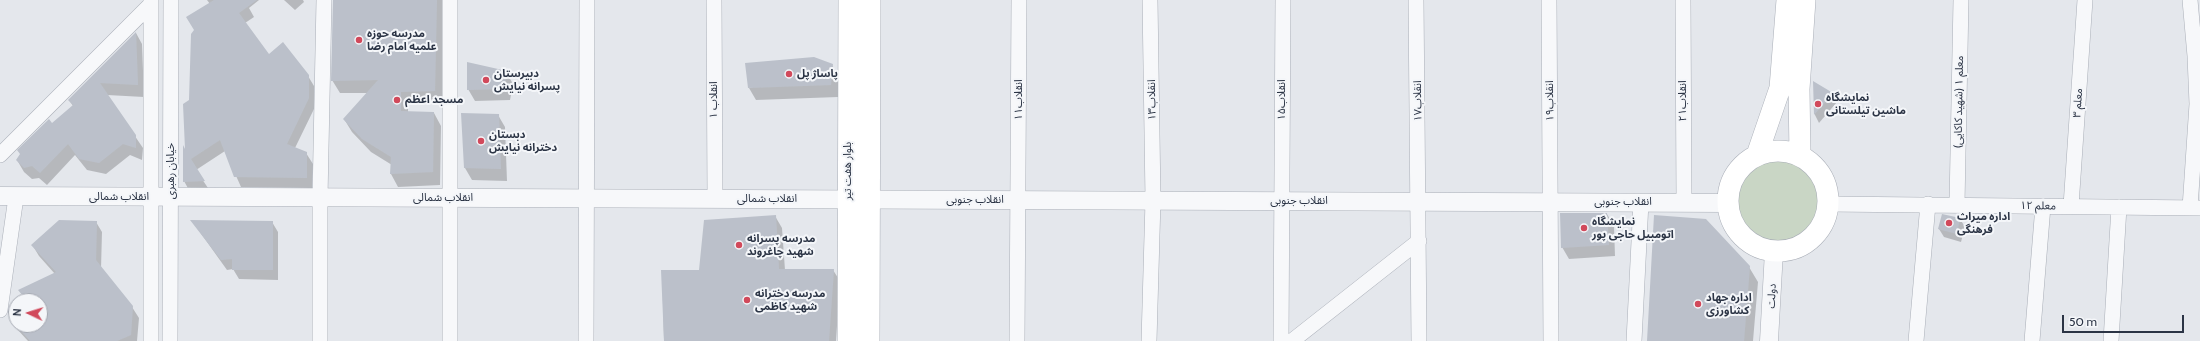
<!DOCTYPE html>
<meta charset="utf-8">
<style>
body{margin:0}
#map{position:relative;width:2200px;height:341px;overflow:hidden;background:#e4e7ec;font-family:Cabin,sans-serif}
canvas{display:block}
.north{position:absolute;left:8px;top:293px;width:40px;height:40px;box-sizing:border-box;background:#f4f6f9;border:1px solid #a4a8b1;border-radius:50%;rotate:274deg;font-size:11px;font-weight:700;line-height:16px;text-align:center;color:#2b3445}
.north::after{content:'';display:block;margin:auto;width:14px;height:18px;background:#d1495b;clip-path:polygon(50% 0,100% 100%,50% 72%,0 100%)}
.scale{position:absolute;left:2062px;top:315px;width:122px;height:18px;box-sizing:border-box;border:2px solid #2b3445;border-top:0;padding-left:5px;font-size:12px;line-height:14px;white-space:nowrap;color:#2b3445;-webkit-text-stroke:3px #f4f6f9;paint-order:stroke}
</style>
<div id="map">
<canvas width="2200" height="341"></canvas>
<div class="north">N</div>
<div class="scale">50 m</div>
</div>
<script>
const ctx = document.querySelector('canvas').getContext('2d');
ctx.lineJoin = 'round';
function fillPath(path, color) { ctx.fillStyle = color; ctx.fill(path, 'evenodd'); }
function trace(path, color, width, dash) { ctx.strokeStyle = color; ctx.lineWidth = width; ctx.lineCap = dash ? 'butt' : 'round'; ctx.setLineDash(dash || []); ctx.stroke(path); }
function label(font, color, halo, rows, align = 'center') {
  ctx.font = font + ' Cabin,"Noto Sans Arabic",sans-serif'; ctx.lineWidth = 4; ctx.setLineDash([]); ctx.textBaseline = 'middle'; ctx.strokeStyle = halo; ctx.fillStyle = color; for (const [text, x, y, turn = 0] of rows) {
    ctx.save(); ctx.translate(x, y); ctx.rotate((+turn || 0) * Math.PI / 180); ctx.textAlign = isNaN(turn) ? turn : align; if (halo) ctx.strokeText(text, 0, 0); ctx.fillText(text, 0, 0); ctx.restore();
  }
}
const green = new Path2D(`
 M1735 200a44 44 0 1 1 88 0a44 44 0 1 1-88 0Z`);
const shadow = new Path2D(`
 M207,0H259L249,8L254,17L245,23L269,56L308,76L314,86V109L295,148L306,153L313,164L312,188L241,187L225,151L196,170L210,191L190,192L184,181L190,101L210,4Z
 M284,0H303L304,2L295,10Z
 M334,0H445L442,103L408,104V112L434,113L441,126L440,185L398,187L391,174L392,165L371,152L352,132L344,119L368,93H340L332,80Z
 M136,33L142,44L144,97L107,95L143,148L142,160L130,155L106,174L87,170L75,155L47,185L39,178L32,179L24,172L17,160L52,124L73,106L69,100Z
 M832,65L839,77L838,97L756,100L749,88Z
 M506,72L513,84L510,100L475,101L468,89Z
 M1814,83L1832,94L1837,102L1819,123L1815,115Z
 M498,115L505,127L507,181L472,180L465,168Z
 M1607,214L1614,226L1615,256L1569,259L1562,247Z
 M775,216L782,228L785,270H833L840,281L836,341H664L662,271H700Z
 M1960,219L1965,227L1961,242L1944,237L1939,229Z
 M192,221L272,222L278,232V280L239,279L233,269L227,270Z
 M96,222L102,232L101,269L132,307L139,318L137,341H28L17,329L11,318L16,314V325H40V301H26L20,291L55,274L39,256L33,246Z
 M1749,267L1758,282L1753,341H1648Z`);
const building = new Path2D(`
 M214,0H257L239,13L269,54L283,42L309,75V98L287,144L307,152V178L234,177L220,140L191,159L205,181L183,182V145L185,149L183,104L189,100L191,34L194,30L186,17Z
 M333,0H437L435,91L401,92V111L434,112L433,172L390,174L391,157L362,139L343,119L378,80L331,81Z
 M136,32L138,85L100,83L136,135V148L123,144L99,163L79,159L68,144L40,173L32,166L24,168L16,160L20,154L17,150L49,119L52,123L73,105L68,100Z
 M814,57L833,64L831,85L748,88L745,63Z
 M467,62L507,71L504,89L467,90Z
 M1813,81L1833,93L1814,115Z
 M461,113L499,114L501,169L464,168Z
 M1560,213H1607L1609,245L1561,248Z
 M1942,214L1960,218L1957,234L1938,229Z
 M776,215L779,269H834L829,341H664L661,270H699L704,220Z
 M1654,215L1706,219L1750,266L1744,341H1647Z
 M59,220L97,221L96,260L133,306L131,335L117,341H30L16,325H40V301H27L18,290L56,272L31,245Z
 M190,220L273,221V270H232V259L221,260Z`);
const minor = new Path2D(`
 M450,0V341
 M714,0L715,199
 M1416,0L1419,341
 M1549,0L1551,341
 M1683,0L1684,202
 M2190,0L2195,56L2197,104L2190,208
 M0,155L151,4
 M1829,204L2200,208
 M1957,204L1961,0
 M2071,206L2085,0
 M0,310L16,197
 M151,341V0
 M170,341L171,0
 M320,341V198L324,0
 M586,341L587,0
 M1017,341L1019,0
 M1149,341L1153,200L1150,0
 M1281,341L1283,0
 M1292,341L1419,241
 M1634,341L1641,202
 M1916,341L1928,204
 M2032,341L2043,206
 M2111,341L2119,207`);
const tertiary = new Path2D(`
 M0,196L1728,203
 M1769,341L1774,251`);
const secondary = new Path2D(`
 M1728 201a50 50 0 1 1 100 0a50 50 0 1 1-100 0Z
 M1757,155L1780,88L1787,0
 M1800,155L1799,89L1805,0
 M848,341L849,0
 M869,341L870,0`);
const markers = [
 [359,40,4,"#d1495b"],
 [789,74,4,"#d1495b"],
 [486,80,4,"#d1495b"],
 [397,100,4,"#d1495b"],
 [1818,104,4,"#d1495b"],
 [481,141,4,"#d1495b"],
 [1949,223,4,"#d1495b"],
 [1584,228,4,"#d1495b"],
 [739,245,4,"#d1495b"],
 [747,300,4,"#d1495b"],
 [1698,304,4,"#d1495b"]
];
const poiNames = [
 ["مدرسه حوزه",367,34],
 ["علمیه امام رضا",367,47],
 ["دبیرستان",494,74],
 ["پسرانه نیایش",494,87],
 ["پاساژ پل",797,74],
 ["نمایشگاه",1826,98],
 ["ماشین تیلستانی",1826,111],
 ["مسجد اعظم",405,100],
 ["دبستان",489,135],
 ["دخترانه نیایش",489,148],
 ["اداره میراث",1957,217],
 ["فرهنگی",1957,230],
 ["نمایشگاه",1592,222],
 ["اتومبیل حاجی پور",1592,235],
 ["مدرسه پسرانه",747,239],
 ["شهید چاغروند",747,252],
 ["مدرسه دخترانه",755,294],
 ["شهید کاظمی",755,307],
 ["اداره جهاد",1706,298],
 ["کشاورزی",1706,311]
];
const streetNames = [
 ["انقلاب ۱",714,100,-90],
 ["انقلاب۱۱",1019,100,-90],
 ["انقلاب۱۳",1152,100,-91],
 ["انقلاب۱۵",1282,100,-90],
 ["انقلاب۱۷",1418,101,-91],
 ["انقلاب۱۹",1550,101,-91],
 ["انقلاب۲۱",1683,101,-90],
 ["معلم ۱ (شهید کاکایی)",1959,102,-89],
 ["معلم ۳",2078,103,-86],
 ["خیابان رهبری",171,171,-90],
 ["بلوار هفت تیر",848,171,-90],
 ["انقلاب شمالی",119,197],
 ["انقلاب شمالی",443,198],
 ["انقلاب شمالی",767,199],
 ["انقلاب جنوبی",975,200],
 ["انقلاب جنوبی",1299,201],
 ["انقلاب جنوبی",1623,202],
 ["معلم ۱۲",2038,206,1],
 ["دولت",1772,296,-87]
];
fillPath(green, '#c9d6c5');
fillPath(shadow, '#0003');
fillPath(building, '#bbc0ca');
trace(minor, '#a9aeb7', 16);
trace(tertiary, '#a9aeb7', 19);
trace(secondary, '#a9aeb7', 22);
trace(minor, '#f7f8fa', 15);
trace(tertiary, '#f7f8fa', 18);
trace(secondary, '#fff', 21);
for (const [x, y, r, color] of markers) { const dot = new Path2D(); dot.arc(x, y, r, 0, 2 * Math.PI); ctx.fillStyle = color; ctx.fill(dot); trace(dot, '#f4f6f9', 1.5); }
label('bold 11px', '#2b3445', '#f4f6f9', poiNames, 'left');
label('11px', '#2b3445', '#f4f6f9', streetNames);
</script>
